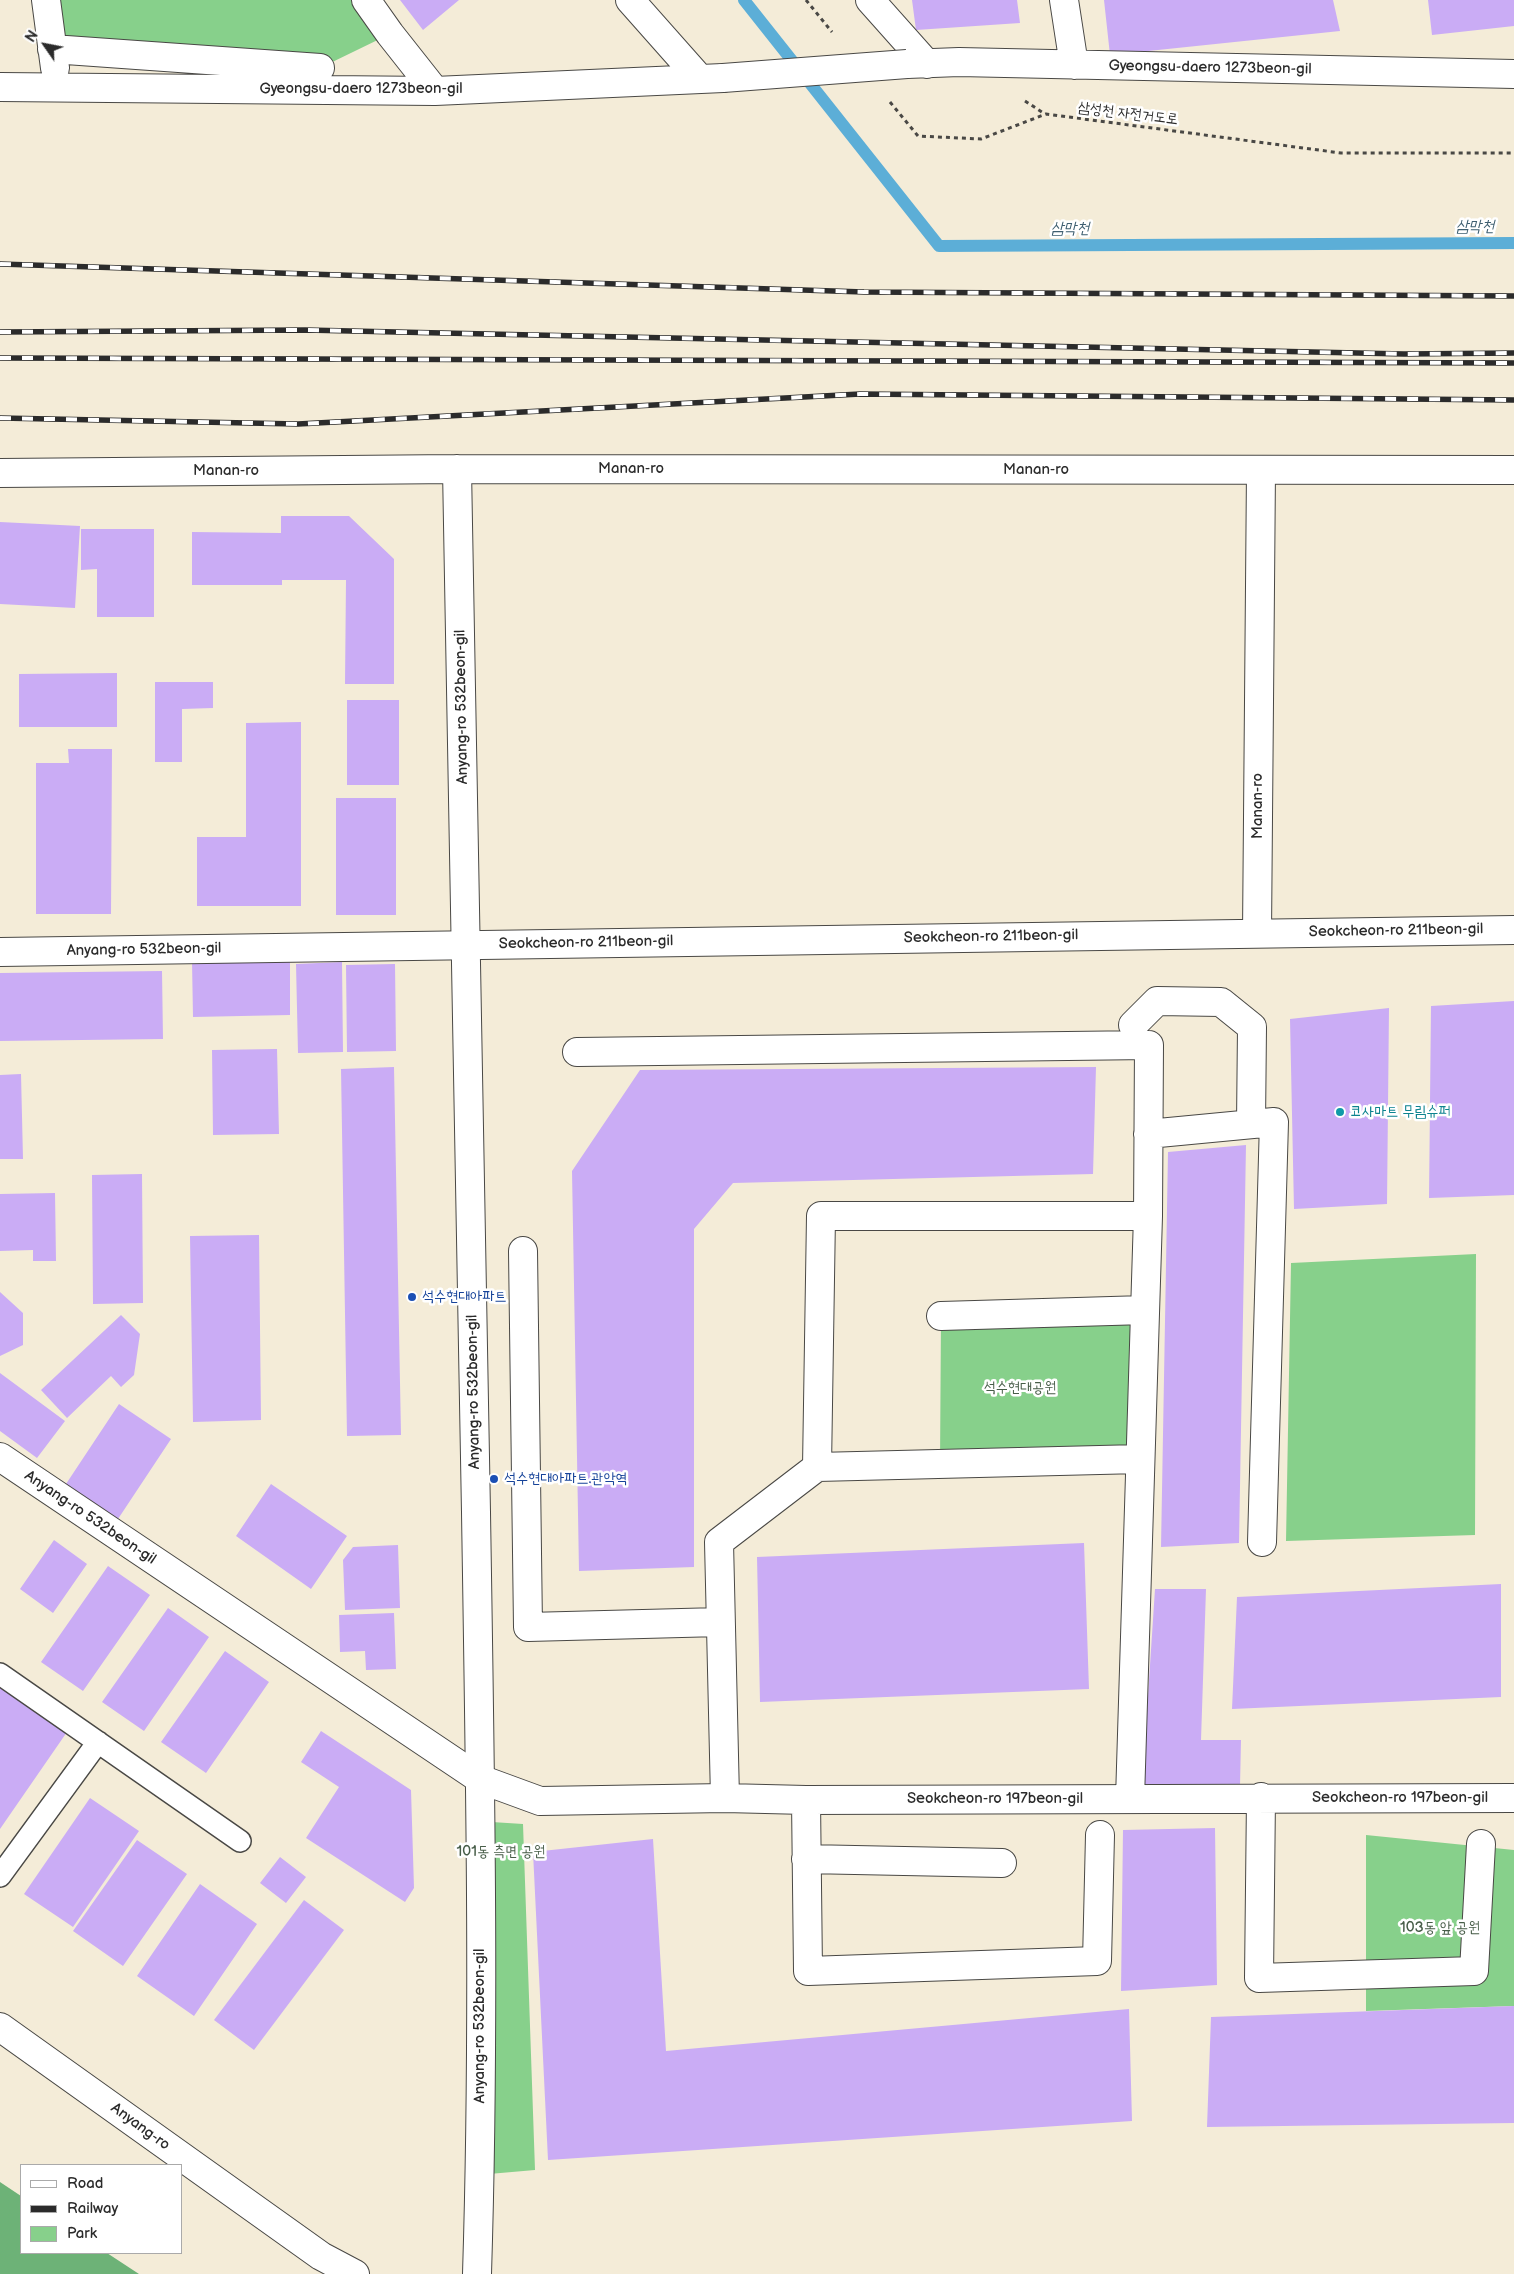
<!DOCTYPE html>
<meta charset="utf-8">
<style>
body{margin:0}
#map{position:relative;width:1514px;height:2274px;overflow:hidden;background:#f4ecd8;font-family:"Balsamiq Sans",sans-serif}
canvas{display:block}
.legend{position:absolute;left:20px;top:2164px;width:162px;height:90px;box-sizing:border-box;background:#fff;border:1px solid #aaa;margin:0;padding:6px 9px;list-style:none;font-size:15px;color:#2b2b2b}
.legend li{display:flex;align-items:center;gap:10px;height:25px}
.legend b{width:25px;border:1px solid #aaa}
.north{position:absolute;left:20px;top:20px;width:50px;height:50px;-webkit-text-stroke:4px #fff;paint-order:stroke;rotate:303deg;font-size:14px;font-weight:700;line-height:20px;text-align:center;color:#2b2b2b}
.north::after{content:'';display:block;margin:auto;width:18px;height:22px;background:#2b2b2b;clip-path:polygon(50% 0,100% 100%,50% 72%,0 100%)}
</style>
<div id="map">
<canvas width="1514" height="2274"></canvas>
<ul class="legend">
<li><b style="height:6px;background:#fff"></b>Road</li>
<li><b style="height:6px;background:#2b2b2b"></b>Railway</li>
<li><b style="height:14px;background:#87d08b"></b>Park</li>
</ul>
<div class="north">N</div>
</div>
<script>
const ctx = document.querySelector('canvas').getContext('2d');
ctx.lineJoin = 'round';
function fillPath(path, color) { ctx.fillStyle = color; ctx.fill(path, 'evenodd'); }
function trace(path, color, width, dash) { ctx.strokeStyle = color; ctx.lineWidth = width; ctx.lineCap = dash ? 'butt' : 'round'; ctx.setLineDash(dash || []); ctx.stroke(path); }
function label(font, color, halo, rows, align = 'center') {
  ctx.font = font + ' "Balsamiq Sans","Poor Story",sans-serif'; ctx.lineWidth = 5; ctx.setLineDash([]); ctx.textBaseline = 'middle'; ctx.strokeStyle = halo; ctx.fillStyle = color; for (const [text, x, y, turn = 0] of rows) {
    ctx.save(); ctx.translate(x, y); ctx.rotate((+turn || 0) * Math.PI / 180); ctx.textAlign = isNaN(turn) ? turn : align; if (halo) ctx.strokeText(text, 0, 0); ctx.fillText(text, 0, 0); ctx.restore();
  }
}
const green = new Path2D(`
 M46,0H366L390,34L320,68L52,49Z
 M1476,1254L1475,1535L1286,1541L1291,1263Z
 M1145,1310L1140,1459L940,1464L941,1316Z
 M476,1821L523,1824L535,2170L489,2174Z
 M1366,1835L1514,1850V2006L1366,2011Z`);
const forest = new Path2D(`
 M0,2182L21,2196V2253H107L139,2274H0Z`);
const stream = new Path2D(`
 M744,0L939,246L1514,243`);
const building = new Path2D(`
 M400,0H459L423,30Z
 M912,0H1017L1020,23L916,30Z
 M1104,0H1333L1340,31L1110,55Z
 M1428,0H1514V26L1432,35Z
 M281,516H349L394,559V684H345L346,580H282V585H192V532L281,533Z
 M0,522L80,526L75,608L0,604Z
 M81,529H154V617H97V569L81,570Z
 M117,673V727H19V674Z
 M155,682H213V708L182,709V762H155Z
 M347,700H399V785H347Z
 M301,722V906H197V837H246V723Z
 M68,749H112L111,914H36V763H69Z
 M336,798H396V915H336Z
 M290,959V1015L193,1017L192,961Z
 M342,962L343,1052L298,1053L296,964Z
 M395,964L396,1051L347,1052L346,965Z
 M162,971L163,1039L0,1041V973Z
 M1514,1001V1195L1429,1198L1431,1006Z
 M1389,1008L1387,1204L1294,1209L1290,1019Z
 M277,1049L279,1134L213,1135L212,1050Z
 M394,1067L401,1435L347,1436L341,1069Z
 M1096,1067L1093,1174L733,1183L694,1229V1567L579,1571L572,1171L640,1070Z
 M21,1074L23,1159H0V1075Z
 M1246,1145L1239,1543L1161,1547L1168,1152Z
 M142,1174L143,1303L93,1304L92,1175Z
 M55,1193L56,1261H33V1250L0,1251V1194Z
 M259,1235L261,1420L193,1422L190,1236Z
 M0,1292L23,1313V1345L0,1356Z
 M121,1315L140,1334L134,1375L121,1387L111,1376L67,1418L41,1390Z
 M0,1373L65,1421L37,1458L0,1431Z
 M119,1404L171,1439L118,1519L66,1484Z
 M271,1484L347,1536L311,1589L236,1536Z
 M54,1540L87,1564L53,1613L20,1589Z
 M1084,1543L1089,1689L760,1702L757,1557Z
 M398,1545L400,1608L345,1610L343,1560L353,1547Z
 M108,1566L150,1595L83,1691L41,1662Z
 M1501,1584V1697L1232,1709L1237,1597Z
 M1155,1589H1206L1201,1740H1241L1240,1786L1142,1787Z
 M168,1608L209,1637L144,1731L102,1702Z
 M394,1613L396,1669L366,1670L365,1651L340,1652L339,1615Z
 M225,1651L269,1682L206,1773L161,1742Z
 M0,1686L67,1732L0,1829Z
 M321,1731L411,1790L414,1888L405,1902L306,1838L339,1787L301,1762Z
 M90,1798L139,1831L73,1927L24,1894Z
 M1215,1828L1217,1985L1121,1991L1123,1830Z
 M653,1839L666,2051L1129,2009L1132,2121L548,2160L533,1852Z
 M137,1840L187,1874L123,1966L73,1931Z
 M280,1857L306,1877L286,1903L260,1883Z
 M200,1884L257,1924L194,2016L137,1976Z
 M304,1900L344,1930L254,2050L214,2020Z
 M1514,2006V2123L1207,2127L1211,2017Z`);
const path = new Path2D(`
 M806,0L832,32
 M1025,101L1045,114
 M890,102L918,136L981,139L1046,114L1341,153H1514`);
const lane = new Path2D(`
 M0,1674L240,1841
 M0,1876L98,1742`);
const street = new Path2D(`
 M46,0L55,68
 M366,0L390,34L435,91
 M630,0L700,79
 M870,0L927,64
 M1064,0L1074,65
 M52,49L320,68
 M907,64L959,62L1514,74
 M0,87L435,91L723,78
 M1257,933L1261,470
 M0,952L1514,930
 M1133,1025L1157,1001L1221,1002L1252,1027L1251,1124
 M577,1052L1149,1045L1148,1216L1130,1799
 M1148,1134L1274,1122L1262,1542
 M523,1251L528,1627L720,1622
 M941,1316L1145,1310
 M0,1457L480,1779L540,1801L725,1798L806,1800L1514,1798
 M817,1467L821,1216H1148
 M1261,1797L1259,1978L1474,1971L1481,1844
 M725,1798L719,1542L817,1467L1140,1459
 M806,1800L808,1971L1097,1961L1100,1835
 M806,1859L1002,1863`);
const secondary = new Path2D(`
 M457,469C465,817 471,1165 476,1512C480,1766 485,2020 477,2274
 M0,473L457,469L1514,470
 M0,2027L321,2256L355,2274`);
const rail = new Path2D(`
 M0,264L864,292L1514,296
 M0,332L305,330L1404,354L1514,353
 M0,358L1514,363
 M0,418L298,424L860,394L1514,400`);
const streetBridge = new Path2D(`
 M723,78L907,64`);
const markers = [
 [1340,1112,5,"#0f9aa8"],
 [412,1297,5,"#1a4fb4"],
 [494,1479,5,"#1a4fb4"]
];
const streetNames = [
 ["Gyeongsu-daero 1273beon-gil",1210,68,1],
 ["Gyeongsu-daero 1273beon-gil",361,89],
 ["삼성천 자전거도로",1128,114,7],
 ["Manan-ro",631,469],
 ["Manan-ro",1036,470],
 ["Manan-ro",226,471],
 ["Anyang-ro 532beon-gil",462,707,-91],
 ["Manan-ro",1258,806,-90],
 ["Seokcheon-ro 211beon-gil",1396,931,-1],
 ["Seokcheon-ro 211beon-gil",991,937,-1],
 ["Seokcheon-ro 211beon-gil",586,943,-1],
 ["Anyang-ro 532beon-gil",144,950,-1],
 ["Anyang-ro 532beon-gil",474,1392,-91],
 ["Anyang-ro 532beon-gil",90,1518,34],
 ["Seokcheon-ro 197beon-gil",1400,1798],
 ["Seokcheon-ro 197beon-gil",995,1799],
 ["Anyang-ro 532beon-gil",480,2026,-90],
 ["Anyang-ro",140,2127,36]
];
const cultureNames = [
 ["코사마트 무림슈퍼",1350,1112]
];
const transitNames = [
 ["석수현대아파트",422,1297],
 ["석수현대아파트.관악역",504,1479]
];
const parkNames = [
 ["석수현대공원",1020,1388],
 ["101동 측면 공원",501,1852],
 ["103동 앞 공원",1440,1928]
];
const waterNames = [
 ["삼막천",1475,227],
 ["삼막천",1070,229]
];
fillPath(green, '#87d08b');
fillPath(forest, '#6db277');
trace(stream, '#5caed7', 12);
fillPath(building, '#caacf5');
trace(lane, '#494845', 24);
trace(street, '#494845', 30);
trace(secondary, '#494845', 30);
trace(path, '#494845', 3, [4, 4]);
trace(lane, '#fff', 21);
trace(street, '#fff', 28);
trace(secondary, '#fff', 28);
trace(rail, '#2b2b2b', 5.5);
trace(rail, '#fff', 4, [11]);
trace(streetBridge, '#494845', 30, []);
trace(streetBridge, '#fff', 28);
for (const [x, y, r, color] of markers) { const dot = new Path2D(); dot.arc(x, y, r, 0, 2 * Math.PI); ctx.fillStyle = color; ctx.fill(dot); trace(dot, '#fff', 2); }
label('15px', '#2b2b2b', '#fff', streetNames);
label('15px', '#0d838f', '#fff', cultureNames, 'left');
label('15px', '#164399', '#fff', transitNames, 'left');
label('15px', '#475d48', '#fff', parkNames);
label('italic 16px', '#3f5f70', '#fff', waterNames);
</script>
